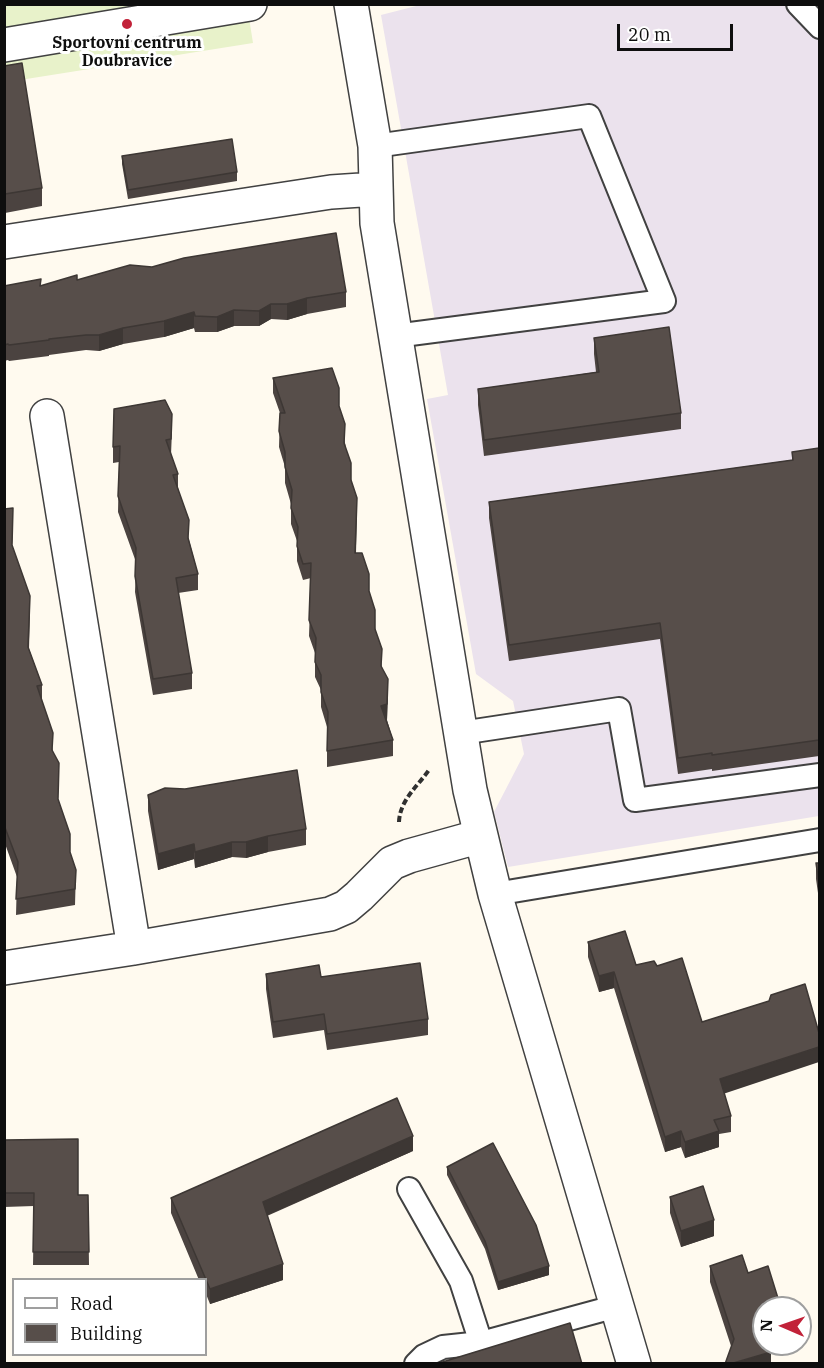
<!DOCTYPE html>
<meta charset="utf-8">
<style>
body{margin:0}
#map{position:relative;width:824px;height:1368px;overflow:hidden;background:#fffaef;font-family:"IBM Plex Serif",serif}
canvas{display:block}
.frame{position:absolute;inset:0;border:6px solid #0e0e0e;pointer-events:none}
.legend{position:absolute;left:12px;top:1278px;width:195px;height:78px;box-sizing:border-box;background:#fff;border:2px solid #9f9f9f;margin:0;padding:8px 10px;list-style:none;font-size:18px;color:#0e0e0e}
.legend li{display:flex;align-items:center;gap:12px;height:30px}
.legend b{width:30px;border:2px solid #9f9f9f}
.north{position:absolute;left:752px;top:1296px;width:60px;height:60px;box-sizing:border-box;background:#fff;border:2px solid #9f9f9f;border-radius:50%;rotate:272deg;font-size:16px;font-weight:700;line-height:24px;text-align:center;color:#0e0e0e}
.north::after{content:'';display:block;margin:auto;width:21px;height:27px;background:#c22239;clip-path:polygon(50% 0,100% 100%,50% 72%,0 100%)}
.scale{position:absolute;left:617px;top:24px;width:116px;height:27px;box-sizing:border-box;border:3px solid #0e0e0e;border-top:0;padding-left:8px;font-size:18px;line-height:21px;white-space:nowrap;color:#0e0e0e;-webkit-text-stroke:4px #fff;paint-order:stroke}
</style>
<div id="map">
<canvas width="824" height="1368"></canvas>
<div class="frame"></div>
<ul class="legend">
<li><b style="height:8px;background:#fff"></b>Road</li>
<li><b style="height:16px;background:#574e4a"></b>Building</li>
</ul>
<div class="north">N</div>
<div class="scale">20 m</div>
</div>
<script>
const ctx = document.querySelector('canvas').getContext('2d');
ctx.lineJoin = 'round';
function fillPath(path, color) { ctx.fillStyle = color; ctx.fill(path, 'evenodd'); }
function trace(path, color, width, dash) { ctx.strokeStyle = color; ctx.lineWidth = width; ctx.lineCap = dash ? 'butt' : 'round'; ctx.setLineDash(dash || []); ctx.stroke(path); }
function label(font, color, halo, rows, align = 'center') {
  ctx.font = font + ' "IBM Plex Serif",serif'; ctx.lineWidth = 6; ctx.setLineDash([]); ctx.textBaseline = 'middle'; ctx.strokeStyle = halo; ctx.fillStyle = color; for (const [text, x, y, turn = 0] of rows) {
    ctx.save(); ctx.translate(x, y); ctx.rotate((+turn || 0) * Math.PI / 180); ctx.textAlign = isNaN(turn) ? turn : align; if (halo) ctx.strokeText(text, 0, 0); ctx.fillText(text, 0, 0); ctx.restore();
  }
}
const industrial = new Path2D(`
 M424,4L819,5V816L508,867L494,812L524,754L513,701L476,674L427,399L448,395L381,15Z`);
const pitch = new Path2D(`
 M5,5H247L253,43L20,80L5,79Z`);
const path = new Path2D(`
 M399,822C400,800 417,787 429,770`);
const lane = new Path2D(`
 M798,4L820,27
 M375,146L589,116L664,301L395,336
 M461,733L619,709L635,800L820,775
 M495,894L820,840
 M409,1189L461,1281L481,1343
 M416,1364L424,1356L443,1347L481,1343L617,1306`);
const street = new Path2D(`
 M351,4L375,146L377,223L470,790L495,894L634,1364
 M4,45L250,4
 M4,242L331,192L376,189
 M47,416L134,948
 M4,968L134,948L330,914L346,907L359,896L392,863L409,856L481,836`);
const wall = new Path2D(`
 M4,66L42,188V206L5,213Z
 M122,156L237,172V181L128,199L122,164Z
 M77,280L346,292V307L307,314L287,320L271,319L259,326H234L217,332H195L194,328L164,337L123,344L99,351L86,350L49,355V356L9,361L8,360L4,361V286H41Z
 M594,338L681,413V429L484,456L478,405V389L596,372L594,354Z
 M273,378L339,407L357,514L356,553L369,593L382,667L388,695L387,720L393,740V756L327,767V727L321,707V690L315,677V653L309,636L311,578L303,580L297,561V541L291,524V504L285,483V467L279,447L280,413L273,393Z
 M172,430L171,455L178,474V488L189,540L198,574V590L178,593L192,673V689L153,695L135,592L136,562L118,512L119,462L113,463V447Z
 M819,448V756L712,771V769L678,774L660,639L509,661L489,518V502L792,460V452Z
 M4,509L13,524L12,546L30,612L29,649L42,685V701L53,751L58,801L70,853L76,870L75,905L16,915L17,877L4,841Z
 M148,795L306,829V845L268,852L246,858L232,857L195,868L194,859L158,870L148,811Z
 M816,863H819V900L816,879Z
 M588,942L636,965L657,966L702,1022L769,1001L805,984L724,1094L731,1116V1132L719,1134V1147L685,1158L681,1147L665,1152L614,988L599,992L588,957Z
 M266,974L428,1019V1035L327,1050L324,1030L273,1038L266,989Z
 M4,1140L78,1195H88L89,1265H33L34,1206L4,1207Z
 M413,1151L267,1216L283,1280L210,1304L206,1294V1280H199L171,1213V1198Z
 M447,1167L549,1275L498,1290L485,1249L447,1175Z
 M670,1197L714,1236L681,1247L670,1213Z
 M710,1266L770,1348L771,1364L731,1346L710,1282Z`);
const shadedWall = new Path2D(`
 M307,298V314L287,320V304Z
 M271,304V319L259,326V311Z
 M234,310V326L217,332V317Z
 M194,312V328L164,337V321Z
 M123,328V344L99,351V335Z
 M388,679L387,720L381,706Z
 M268,836V852L246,858V842Z
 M232,842V857L195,868V852Z
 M194,844V859L158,870V854Z
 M614,972V988L599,992V976Z
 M819,1047V1062L720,1095V1079Z
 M681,1131V1147L665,1152V1137Z
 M719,1131V1147L685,1158V1142Z
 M413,1136V1151L263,1217V1202Z
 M714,1220V1236L681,1247V1231Z
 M283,1264V1280L210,1304V1289Z
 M549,1266V1275L498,1290V1282Z
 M767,1344H787L767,1349Z
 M771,1352V1364H730Z`);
const building = new Path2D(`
 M22,63L42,188L5,194L4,66Z
 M232,139L237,172L128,190L122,156Z
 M336,233L346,292L307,298L287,304H271L259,311L234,310L217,317L195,316L194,312L164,321L123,328L99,335H86L49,339V340L9,345L8,344L4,345V286L41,279L40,286L77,275V280L130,265L152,267L184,258Z
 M669,327L681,413L484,440L478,389L599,372L594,338Z
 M332,368L339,388V406L345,424L344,443L351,463V480L357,498L355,553H362L369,574V591L375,610V629L382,649L381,666L388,679L387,704L381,706L393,740L327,751L328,712L321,692V675L315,662L316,638L309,620L311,563L303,564L297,546L298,527L291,508L292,490L285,467V452L279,431L280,413H285L273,378Z
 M165,400L172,414L171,439L166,440L178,474L173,475L189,520L188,538L198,574L176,578L192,673L153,679L135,576L136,548L118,496L120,446L113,447L114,409Z
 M819,448V740L712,755V753L678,758L660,623L509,645L489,502L793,460L792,452Z
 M13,508L12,545L30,596L28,647L42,685L37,686L53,733L52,750L59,763L58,799L70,834V852L76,870L75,889L16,899L18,862L4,825V509Z
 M297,770L306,829L268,836L246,842H232L195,852L194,844L158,854L148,795L165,788L185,789Z
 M816,863H819V884Z
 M625,931L636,965L654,961L657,966L682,958L702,1022L769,1001L771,995L805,984L819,1033V1047L720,1079L731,1116L714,1120L719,1131L685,1142L681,1131L665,1137L614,972L599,976L588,942Z
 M420,963L428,1019L327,1034L324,1014L273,1022L266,974L319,965L321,977Z
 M397,1098L413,1136L263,1202L283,1264L210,1289L171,1198Z
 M78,1139V1195H88L89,1252H33L34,1193H4V1140Z
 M493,1143L536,1225L549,1266L498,1282L485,1241L447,1167Z
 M703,1186L714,1220L681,1231L670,1197Z
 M742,1255L748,1273L768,1266L781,1308H764V1344H769L771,1352L730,1364H725L734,1339L710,1266Z
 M570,1323L582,1364H436Z`);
const markers = [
 [127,24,6,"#c22239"]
];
const poiNames = [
 ["Sportovní centrum",127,43],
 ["Doubravice",127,61]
];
fillPath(industrial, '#ebe2ed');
fillPath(pitch, '#e8f2ca');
trace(lane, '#414141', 26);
trace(street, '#414141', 36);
trace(path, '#303030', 4, [6, 3]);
trace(lane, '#fff', 22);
trace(street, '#fff', 33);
fillPath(wall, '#4b4340');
fillPath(shadedWall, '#3d3734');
fillPath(building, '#574e4a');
trace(building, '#3d3734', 1.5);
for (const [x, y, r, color] of markers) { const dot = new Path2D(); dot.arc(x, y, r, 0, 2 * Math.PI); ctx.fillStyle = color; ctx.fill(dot); trace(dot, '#fff', 2); }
label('bold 16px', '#0e0e0e', '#fff', poiNames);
</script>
